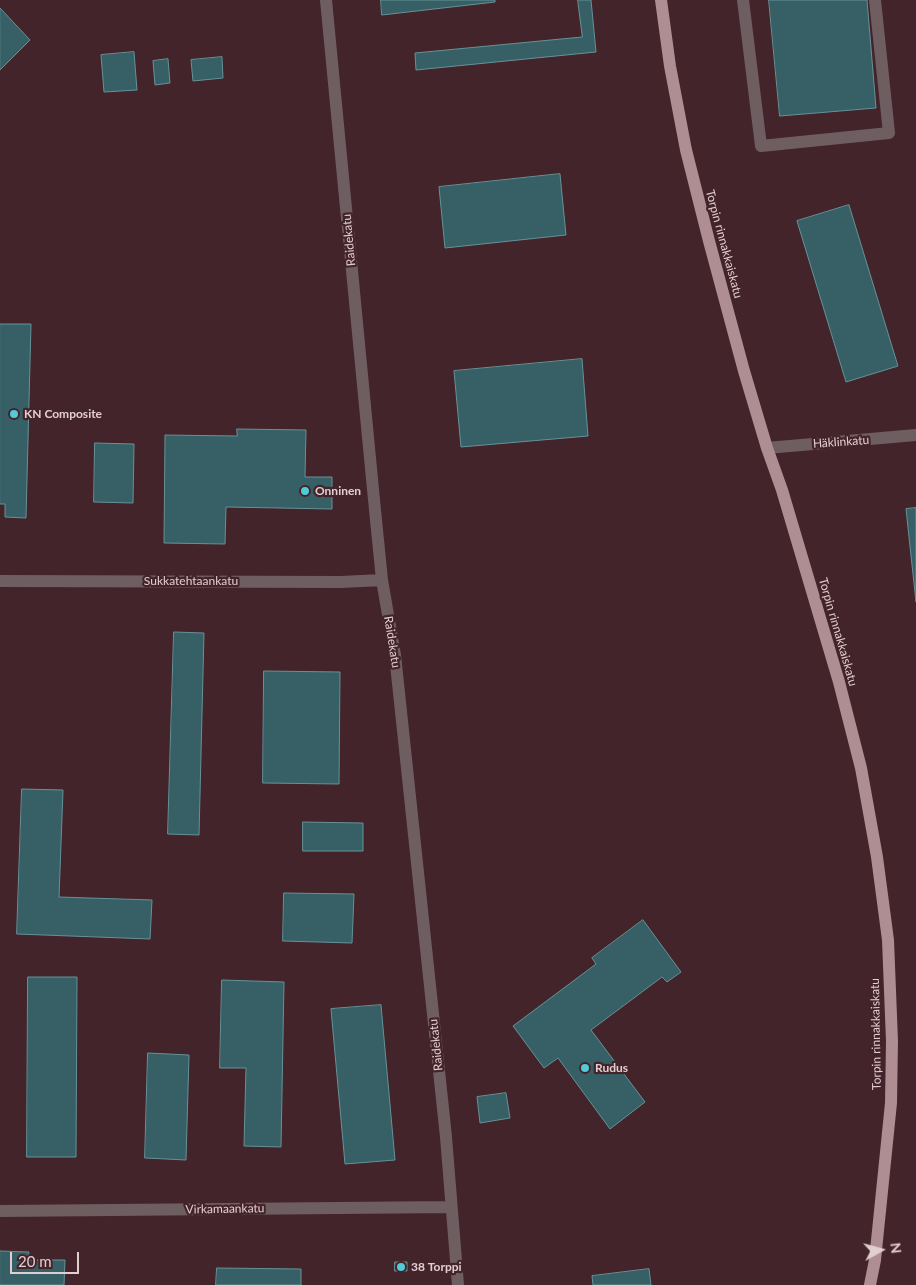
<!DOCTYPE html>
<meta charset="utf-8">
<style>
body{margin:0}
#map{position:relative;width:916px;height:1285px;overflow:hidden;background:#43242b;font-family:Lato,sans-serif}
canvas{display:block}
.north{position:absolute;left:856px;top:1225px;width:50px;height:50px;-webkit-text-stroke:4px #43242b;paint-order:stroke;rotate:83deg;font-size:14px;font-weight:700;line-height:20px;text-align:center;color:#e2cdd0}
.north::after{content:'';display:block;margin:auto;width:18px;height:22px;background:#e2cdd0;clip-path:polygon(50% 0,100% 100%,50% 72%,0 100%)}
.scale{position:absolute;left:10px;top:1252px;width:69px;height:22px;box-sizing:border-box;border:2px solid #e2cdd0;border-top:0;padding-left:6px;font-size:15px;line-height:18px;white-space:nowrap;color:#e2cdd0;-webkit-text-stroke:4px #43242b;paint-order:stroke}
</style>
<div id="map">
<canvas width="916" height="1285"></canvas>
<div class="north">N</div>
<div class="scale">20 m</div>
</div>
<script>
const ctx = document.querySelector('canvas').getContext('2d');
ctx.lineJoin = 'round';
function fillPath(path, color) { ctx.fillStyle = color; ctx.fill(path, 'evenodd'); }
function trace(path, color, width, dash) { ctx.strokeStyle = color; ctx.lineWidth = width; ctx.lineCap = dash ? 'butt' : 'round'; ctx.setLineDash(dash || []); ctx.stroke(path); }
function label(font, color, halo, rows, align = 'center') {
  ctx.font = font + ' Lato,sans-serif'; ctx.lineWidth = 4.5; ctx.setLineDash([]); ctx.textBaseline = 'middle'; ctx.strokeStyle = halo; ctx.fillStyle = color; for (const [text, x, y, turn = 0] of rows) {
    ctx.save(); ctx.translate(x, y); ctx.rotate((+turn || 0) * Math.PI / 180); ctx.textAlign = isNaN(turn) ? turn : align; if (halo) ctx.strokeText(text, 0, 0); ctx.fillText(text, 0, 0); ctx.restore();
  }
}
const building = new Path2D(`
 M381,0H495V2L382,15Z
 M578,0H591L596,52L416,70L415,53L582,37Z
 M769,0H867L876,108L780,116Z
 M0,8L30,40L0,70Z
 M134,52L137,90L104,92L101,55Z
 M222,57L223,78L193,81L191,60Z
 M168,59L170,83L155,85L153,61Z
 M560,174L566,235L445,248L439,187Z
 M849,205L898,366L846,382L797,221Z
 M0,324H31L26,518L5,517V504H0Z
 M582,359L588,436L461,447L454,371Z
 M237,429L306,430L305,477H332V509L226,507L225,544L164,543L165,435L237,436Z
 M95,443L134,444L133,503L94,502Z
 M916,508V602L906,509Z
 M174,632L204,633L199,835L168,834Z
 M264,671L340,672L339,784L263,783Z
 M22,789L63,790L59,897L152,900L150,939L17,934Z
 M303,822L363,823V851H303Z
 M284,893L354,894L352,943L283,941Z
 M643,920L681,972L667,982L662,977L591,1030L645,1102L610,1129L558,1058L544,1068L513,1026L596,964L592,958Z
 M28,977H77L76,1157H27Z
 M222,980L284,982L281,1147L244,1146L246,1068H220Z
 M381,1005L395,1160L345,1164L331,1009Z
 M148,1053L189,1055L186,1160L145,1158Z
 M506,1093L510,1118L480,1123L477,1097Z
 M0,1251L29,1252L28,1260H65L64,1285H0Z
 M395,1262H407V1271H395Z
 M217,1268L301,1269V1285H216Z
 M649,1269L651,1285H593L592,1276Z`);
const minor = new Path2D(`
 M326,0L375,510L382,580L395,655L446,1137L458,1285
 M743,0L761,146L889,133L875,0
 M767,448L916,435
 M0,581L341,582L382,580
 M0,1211L451,1207`);
const major = new Path2D(`
 M661,0L670,66L686,150L709,241L744,371L767,448L782,490L839,682L861,768L877,857L888,940L892,1041L891,1103L875,1260L870,1285`);
const markers = [
 [14,414,5,"#52cbd8"],
 [305,491,5,"#52cbd8"],
 [585,1068,5,"#52cbd8"],
 [401,1267,5,"#52cbd8"]
];
const streetNames = [
 ["Raidekatu",349,240,-95],
 ["Torpin rinnakkaiskatu",724,244,75],
 ["Häklinkatu",841,442,-4],
 ["Sukkatehtaankatu",191,581],
 ["Torpin rinnakkaiskatu",838,632,74],
 ["Raidekatu",392,642,81],
 ["Torpin rinnakkaiskatu",876,1034,-91],
 ["Raidekatu",436,1045,-96],
 ["Virkamaankatu",225,1209,-1]
];
const poiNames = [
 ["KN Composite",24,414],
 ["Onninen",315,491],
 ["Rudus",595,1068],
 ["38 Torppi",411,1267]
];
fillPath(building, '#366065');
trace(building, '#669297', 1);
trace(minor, '#6f5e61', 12);
trace(major, '#ae8d93', 12);
for (const [x, y, r, color] of markers) { const dot = new Path2D(); dot.arc(x, y, r, 0, 2 * Math.PI); ctx.fillStyle = color; ctx.fill(dot); trace(dot, '#43242b', 2); }
label('12px', '#e2cdd0', '#43242b', streetNames);
label('bold 12px', '#e2cdd0', '#43242b', poiNames, 'left');
</script>
